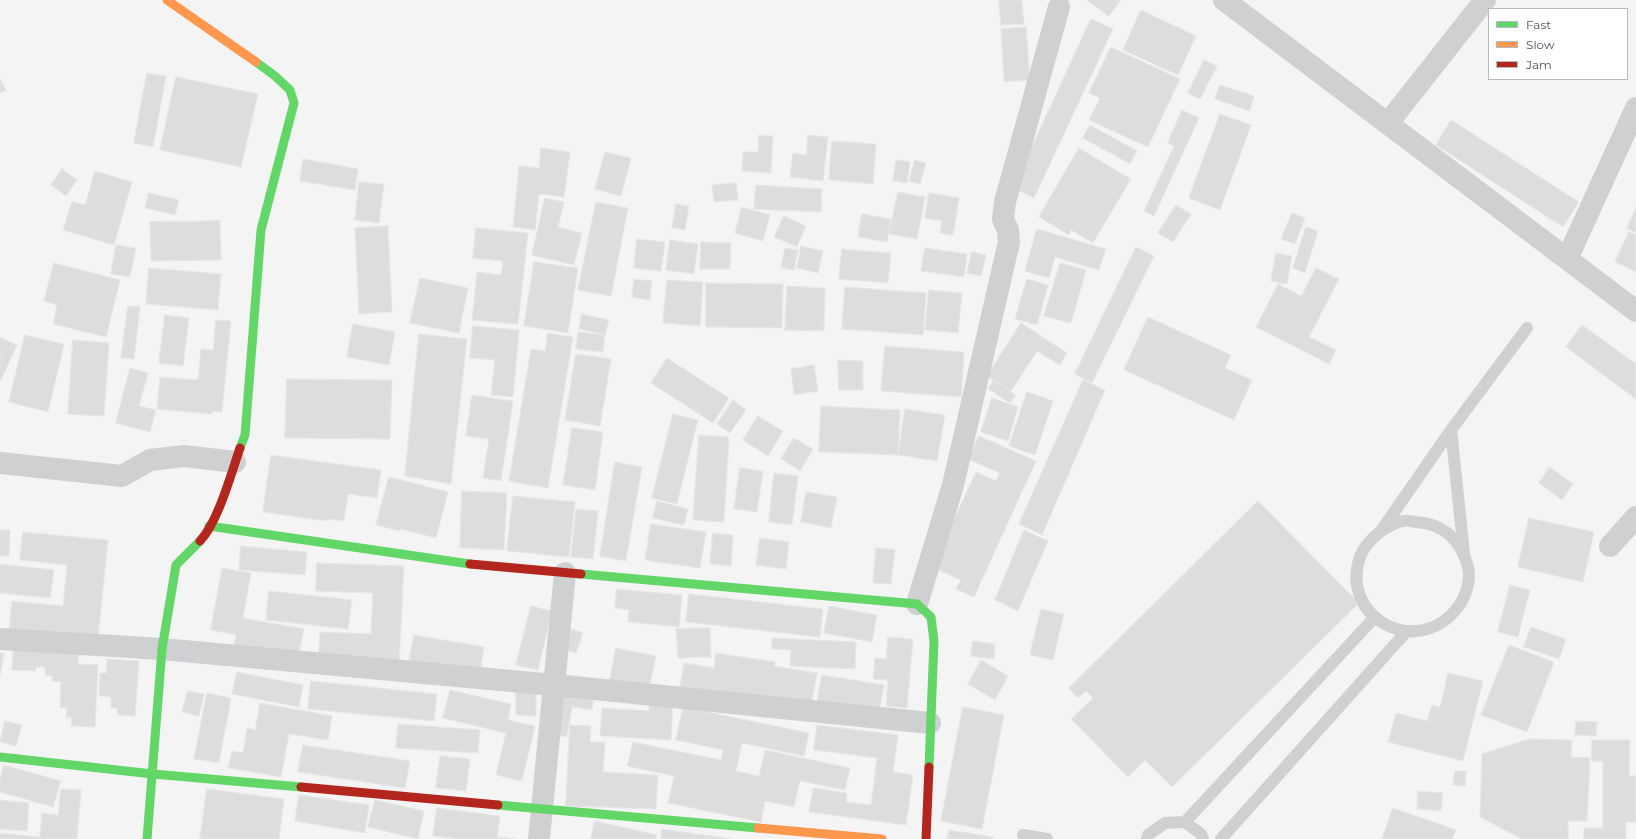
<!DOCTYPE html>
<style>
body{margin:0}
#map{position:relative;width:1636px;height:839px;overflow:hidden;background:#f4f4f4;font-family:Montserrat,sans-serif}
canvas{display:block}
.legend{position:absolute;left:1488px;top:8px;width:140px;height:72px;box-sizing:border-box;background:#fff;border:1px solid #b7bbc0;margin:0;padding:5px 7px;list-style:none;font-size:12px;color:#4a5661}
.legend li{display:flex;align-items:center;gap:8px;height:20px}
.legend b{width:20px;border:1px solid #b7bbc0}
</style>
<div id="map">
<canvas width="1636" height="839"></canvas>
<ul class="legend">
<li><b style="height:5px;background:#63d668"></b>Fast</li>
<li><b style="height:5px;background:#ff974d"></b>Slow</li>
<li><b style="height:5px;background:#b3261e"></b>Jam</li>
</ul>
</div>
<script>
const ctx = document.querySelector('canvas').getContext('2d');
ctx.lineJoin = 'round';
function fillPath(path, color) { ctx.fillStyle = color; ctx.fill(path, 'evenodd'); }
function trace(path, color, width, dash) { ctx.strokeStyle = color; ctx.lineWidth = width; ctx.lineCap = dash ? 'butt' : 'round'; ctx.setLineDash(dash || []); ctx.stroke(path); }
const building = new Path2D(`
 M999,0H1022L1024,24L1001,25Z
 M1087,0H1121L1109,16Z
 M1141,10L1196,36L1178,75L1123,50Z
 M1091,19L1113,29L1034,198L1013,188Z
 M1026,27L1030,80L1004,82L1001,29Z
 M1111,47L1180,79L1148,147L1089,120L1100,98L1089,93Z
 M1204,60L1217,66L1200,99L1188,93Z
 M147,73L166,76L153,147L134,143Z
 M176,77L258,94L241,167L160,150Z
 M0,78L6,90L0,93Z
 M1220,85L1254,96L1250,111L1215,99Z
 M1182,110L1199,118L1154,216L1144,211L1174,146L1168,143Z
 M1220,114L1251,125L1220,210L1189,198Z
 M1451,120L1579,202L1563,227L1436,145Z
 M1090,125L1137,151L1130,164L1083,138Z
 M759,135L773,136L771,173L742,171L743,152H758Z
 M808,135L828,137L823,181L790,177L793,153L806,155Z
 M832,141L876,144L873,184L829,180Z
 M541,148L570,152L564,197L539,194L535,230L513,227L519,166L539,168Z
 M1079,148L1131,179L1093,243L1071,230L1069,235L1039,217Z
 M605,152L631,158L621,196L595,189Z
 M303,159L358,169L355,190L300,181Z
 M896,160L910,162L907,183L893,181Z
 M915,160L926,163L920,184L909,181Z
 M62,169L77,180L66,196L51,185Z
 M95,171L132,182L114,245L63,230L72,201L85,205Z
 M359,182L384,184L379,223L355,220Z
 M736,183L738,200L714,202L712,185Z
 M756,185L822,189L821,212L754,209Z
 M898,192L925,197L917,239L889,234Z
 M149,193L179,200L175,215L145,208Z
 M929,193L959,198L953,235L940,233L942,221L925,218Z
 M545,198L564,202L558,227L582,233L574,265L532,255Z
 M596,202L628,208L611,296L578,290Z
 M676,204L689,206L685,230L672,228Z
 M1176,205L1191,214L1173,242L1158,233Z
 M742,207L770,215L763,241L735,233Z
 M1636,208V233L1627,228Z
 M1292,213L1305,218L1295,244L1281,239Z
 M862,214L891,219L887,242L858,237Z
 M784,216L806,226L797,247L774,237Z
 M220,221L221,260L151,261L150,222Z
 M388,226L392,312L359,314L355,228Z
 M1306,227L1318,231L1305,273L1293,268Z
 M476,228L528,233L518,324L472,320L477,272L501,275L503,261L473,258Z
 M1037,229L1106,249L1099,270L1055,257L1049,278L1025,271Z
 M1629,232L1636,235V272L1615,262Z
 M637,239L665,242L661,271L634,268Z
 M670,240L698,244L694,274L666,270Z
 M701,242L731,243L730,269H700Z
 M116,245L136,248L130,277L111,274Z
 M801,246L823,251L818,273L797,268Z
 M1136,247L1154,256L1092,383L1075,374Z
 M785,248L798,250L794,270L781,268Z
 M925,248L967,254L964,277L921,271Z
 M842,249L891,253L888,283L839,279Z
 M972,252L986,255L981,276L967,273Z
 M1276,253L1292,256L1287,284L1271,281Z
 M534,262L578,268L568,333L524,326Z
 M54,263L120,280L106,337L53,324L57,305L44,301Z
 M1060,263L1086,270L1071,323L1044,316Z
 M149,268L221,274L218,310L146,304Z
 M1316,268L1339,279L1309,337L1336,350L1329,364L1256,327L1278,284L1301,296Z
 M420,278L468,288L459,333L410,323Z
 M634,279L652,281L650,300L632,297Z
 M1027,279L1048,285L1037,325L1015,319Z
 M667,280L703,282L700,326L663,323Z
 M706,283L783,284L782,328L706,327Z
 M787,286L825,288L824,331L785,330Z
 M845,287L926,293L923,335L842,329Z
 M929,290L962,293L958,333L925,330Z
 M128,306L140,307L134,359L121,358Z
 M582,314L609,320L605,335L579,329Z
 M165,315L189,318L183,366L159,363Z
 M1148,317L1231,355L1225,368L1252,380L1234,420L1124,370Z
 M216,320L231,321L222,412L212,411V414L157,409L160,377L198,380L201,349L213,350Z
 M1021,323L1067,353L1060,365L1037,351L1011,391L987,376Z
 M353,324L395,332L389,365L347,357Z
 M1582,325L1636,364V399L1566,347Z
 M473,326L519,330L513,397L491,395L495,360L470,358Z
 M578,332L605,335L603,352L576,349Z
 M548,333L573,337L548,488L509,481L531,349L545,351Z
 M419,334L467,339L451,484L405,476Z
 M25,335L64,344L48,412L9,402Z
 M0,337L17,345L0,382Z
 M73,340L109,343L104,416L68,414Z
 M885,346L964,352L961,397L881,391Z
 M576,354L611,359L600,426L565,420Z
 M667,358L729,398L713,423L651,383Z
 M838,360L863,361V390H839Z
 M814,365L818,391L794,395L791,369Z
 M130,368L148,373L139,406L156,410L150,432L116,423Z
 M287,379L392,380L390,439L285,438Z
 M994,380L1016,395L1010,403L988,389Z
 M1083,380L1105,390L1042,535L1019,524Z
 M1027,392L1053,401L1035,455L1009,446Z
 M472,395L513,401L501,481L483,478L489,439L466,436Z
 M992,398L1018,407L1008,441L981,432Z
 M733,400L746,410L730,433L717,424Z
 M821,406L900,410L898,455L819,452Z
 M905,409L945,415L937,461L898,455Z
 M673,414L698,420L677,504L652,498Z
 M758,416L783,431L768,456L743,440Z
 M572,428L603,432L595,490L563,485Z
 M699,435L729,437L724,522L693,520Z
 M979,436L1036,461L974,597L956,589L961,580L932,567L976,472L996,481L1000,473L968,459Z
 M794,438L813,449L800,471L781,459Z
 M271,455L381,470L377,498L348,494L344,521L328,519L327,521L263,512Z
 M615,462L642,467L626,561L600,556Z
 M1550,467L1573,484L1562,500L1539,483Z
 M740,468L763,471L757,512L734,509Z
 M774,473L798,476L792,525L769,522Z
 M389,477L448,492L436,538L401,529L400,531L376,525Z
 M462,491L507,493L504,550L460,548Z
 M806,492L837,497L831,528L801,522Z
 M513,496L575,502L569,557L507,551Z
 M657,501L688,509L684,525L653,518Z
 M1258,501L1359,603L1172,787L1145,760L1128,777L1071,719L1093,698L1086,691L1078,698L1069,688Z
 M576,509L598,511L593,559L571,557Z
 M1529,518L1594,532L1583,582L1518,567Z
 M651,524L706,532L700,568L645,560Z
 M0,530H10L9,556H0Z
 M1024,530L1048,541L1018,611L995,600Z
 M23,532L108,540L98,637L9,629L12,601L63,606L67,565L20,560Z
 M713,533L733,535L731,566L710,564Z
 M760,538L789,542L786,569L756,565Z
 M241,546L307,552L305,575L239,570Z
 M876,548L895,550L891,584L873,583Z
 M317,563L404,566L399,665L318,661L320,632L371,634L373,593L316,591Z
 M0,564L54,570L50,598L0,593Z
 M222,568L251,573L243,618L304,629L298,658L234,646L236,635L211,630Z
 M1510,585L1530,590L1518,637L1498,632Z
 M617,589L682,595L679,627L628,622L629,610L615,608Z
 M269,591L352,600L348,629L266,620Z
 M689,594L823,609L820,637L686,622Z
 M531,606L552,611L538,670L516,665Z
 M829,606L877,615L872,642L824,633Z
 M1041,609L1064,614L1053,660L1030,655Z
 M1531,627L1566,639L1559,659L1524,647Z
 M710,628L711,657L678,658L676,629Z
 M572,629L583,633L576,653L565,649Z
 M414,635L484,647L480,673L409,661Z
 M888,637L913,639L907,708L886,706L888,680L873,679L875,658L886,659Z
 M772,638L856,642L855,669L790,666L791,650L772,649Z
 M973,641L995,644L994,659L971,656Z
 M14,643L79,651L78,664L98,665L95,727L71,726L72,717H66L67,708H60L61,682L52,681V676L45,675V667H36V671L12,670Z
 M1509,645L1554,662L1527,732L1481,715Z
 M616,648L656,656L648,692L609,684Z
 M0,653H4L0,677Z
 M716,653L775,662L774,666L817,673L811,707L680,687L684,663L714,668Z
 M107,659L139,661L135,716L117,715V708H111V697L99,696L100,673H106Z
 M981,660L1008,676L995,700L968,684Z
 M237,672L303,685L299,707L232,694Z
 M1448,673L1483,681L1463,761L1388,742L1396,713L1427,721L1432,705L1440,707Z
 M822,675L884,685L879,713L817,703Z
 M311,681L437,694L434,721L308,709Z
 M450,690L511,704L508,720L535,726L522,781L496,775L506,733L443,718Z
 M188,691L204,694L199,716L182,712Z
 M558,691L594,697L592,710L572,707L567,737L550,735Z
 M516,692L536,693V716L516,715Z
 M207,693L231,698L219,763L194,759Z
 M649,701L673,702L671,740L600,736L602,708L649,711Z
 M260,703L332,716L328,740L289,734L281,777L228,768L232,751L243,753L247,728L255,730Z
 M683,707L809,733L804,756L742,743L736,771L759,776L765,750L850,768L845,790L800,781L794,807L765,801L761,822L668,803L674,776L627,766L633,742L721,760L723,750L676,740Z
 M963,707L1004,715L982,829L941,821Z
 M5,721L22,725L16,746L0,742Z
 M1576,721L1597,722L1596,736L1575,735Z
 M398,724L480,730L478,753L396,748Z
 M570,725L591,726L590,742H605L603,772L658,775L656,809L566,806Z
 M817,725L898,735L893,772L913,775L906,825L809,812L813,788L847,793L846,802L871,805L877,758L814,750Z
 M1530,739L1572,740L1571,757L1590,758L1587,821H1568V839H1522L1480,817L1482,754Z
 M1592,740H1630L1629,776H1636V822H1626V839H1584V828H1603V761H1592Z
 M303,745L410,761L405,788L298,772Z
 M440,756L470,759L466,791L436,788Z
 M4,765L61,781L53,807L0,792V780Z
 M1455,771H1466L1465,786L1453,785Z
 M61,789L81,790L77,839H0V833L40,837L42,813L58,815Z
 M207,789L284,799L279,839H200Z
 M1418,791L1443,793L1441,811L1417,809Z
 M299,795L369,805L365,833L295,821Z
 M0,800L29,803L27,831L0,829Z
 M375,800L424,811L418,839L368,827Z
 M437,808L500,816L497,837L516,839H458L433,836Z
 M1393,808L1456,830L1452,839H1382Z
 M595,821L657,835L656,839H591Z
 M662,829L733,839H661Z
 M949,830L993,837V839H947Z`);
const lane = new Path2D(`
 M1451,430L1464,553
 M1381,531C1387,528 1395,522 1403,521C1406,520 1411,521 1415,522C1443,523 1461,540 1468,567C1471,579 1466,597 1458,607C1418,660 1339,618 1360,557C1364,546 1372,538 1381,531L1451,430L1527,328
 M1185,822L1375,617
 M1023,835L1047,839
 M1147,839L1148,835L1165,823L1185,822L1201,834L1203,839
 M1221,839L1406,632`);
const street = new Path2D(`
 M1224,0L1636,311
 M1388,123L1485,0
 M1567,259L1636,108
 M0,463L122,476L150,460L184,456L235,462
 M1610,546L1636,517
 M917,604L953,485L1009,242L1008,230L1003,219L1005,202L1059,7
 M0,639L162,649L555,685L930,723
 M539,839L565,573`);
const fast = new Path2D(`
 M240,448L245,435L261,230L294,103L290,90L275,76L256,62
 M209,526L470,564
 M581,574L917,604L931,617L934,641L929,767
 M0,757L153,774L301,787
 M498,805L758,828
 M147,839L162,649L176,565L200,541`);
const slow = new Path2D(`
 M167,0L256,62
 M758,828L882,839`);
const jam = new Path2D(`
 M200,541C218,522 231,474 240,448
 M470,564L581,574
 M301,787L498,805
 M926,839L929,767`);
fillPath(building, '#ddddde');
trace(building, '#e5e6e7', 1);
trace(lane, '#ced0d2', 12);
trace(street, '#ced0d2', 22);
trace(fast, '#63d668', 9);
trace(slow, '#ff974d', 9);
trace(jam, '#b3261e', 9);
</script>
